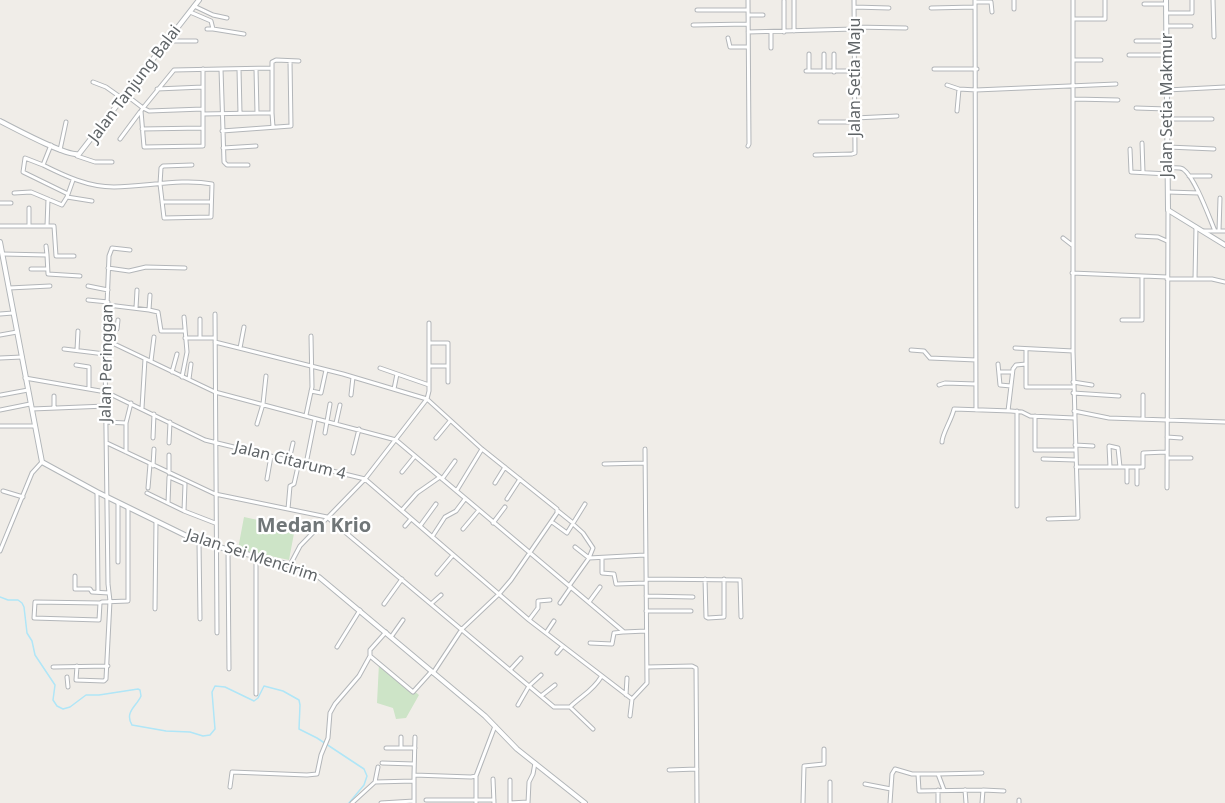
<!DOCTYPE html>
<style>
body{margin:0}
canvas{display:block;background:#f0ede8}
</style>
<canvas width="1225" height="803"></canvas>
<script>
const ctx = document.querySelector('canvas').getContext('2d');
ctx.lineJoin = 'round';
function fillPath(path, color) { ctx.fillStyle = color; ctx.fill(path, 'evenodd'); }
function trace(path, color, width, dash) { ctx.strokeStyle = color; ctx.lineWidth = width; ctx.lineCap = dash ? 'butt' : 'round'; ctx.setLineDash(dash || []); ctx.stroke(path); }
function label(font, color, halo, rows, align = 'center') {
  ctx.font = font + ' "Noto Sans",sans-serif'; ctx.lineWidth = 4.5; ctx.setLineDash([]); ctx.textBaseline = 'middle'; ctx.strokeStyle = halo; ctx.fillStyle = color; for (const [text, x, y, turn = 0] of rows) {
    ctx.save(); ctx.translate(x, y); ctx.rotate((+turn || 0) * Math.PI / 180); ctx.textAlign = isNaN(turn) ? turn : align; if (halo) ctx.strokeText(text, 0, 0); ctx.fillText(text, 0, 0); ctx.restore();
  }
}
const green = new Path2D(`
 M244,517L295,528L289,560L238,549Z
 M379,663L419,695L406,718L396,719L393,708L377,703Z`);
const stream = new Path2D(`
 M0,597L8,600H18L22,603L24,607L27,633L32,641L35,655L55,685L53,700L57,706L63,709L70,707L86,695H99L138,689L140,690L141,696C137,706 124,712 132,725L166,731L190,732L203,736L210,735L215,729L212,692L215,686L225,687L254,701L258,698L264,686L283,691L299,700L300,705L299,729L317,738L364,769L367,776L364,785L349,803`);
const street = new Path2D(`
 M975,0L976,410
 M1014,0V9
 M1213,0L1214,37
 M975,2H991L992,12
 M1144,4H1166
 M194,6L213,15L227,18
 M854,7L889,8
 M931,8L975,7
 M697,10H748
 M190,12L211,21L213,29L244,34
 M1166,13H1192V0
 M748,15H763
 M1073,19H1105V0
 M693,25L748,24
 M1167,26H1191
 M854,27L906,28
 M207,29H213
 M794,31V0
 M748,32L854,29
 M784,32V1
 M728,38L730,47H748
 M167,41H196
 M1136,41H1167
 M771,48V32
 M824,54V71
 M1129,55H1166
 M1073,60H1101
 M203,69V109
 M221,69L271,68
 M239,69L240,113
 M934,69H977
 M806,71H854
 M809,71V54
 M834,72V54
 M93,82L106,87L123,99
 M947,85L959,89L976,90L1116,84
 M157,89L203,87
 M1167,90L1225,87
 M126,95L143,108L141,111L144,147L203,146V114
 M1074,99L1118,100
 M1136,108L1167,109
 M957,111L959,89
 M257,113H272V62L276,60L299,61
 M272,113L273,127
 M855,118L897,116
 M1167,119H1212
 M820,122H855
 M142,129L203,128
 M222,131L291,126L290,61
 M120,139L140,112
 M1142,143L1143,172
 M51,145L43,165C65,176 88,187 114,187C145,187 182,178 212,184L211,217L164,218L160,184L161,168L163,166L192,165
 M748,146L749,144L748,0
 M1168,147L1214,149
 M223,148L256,146
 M1130,149L1131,172L1168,174
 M60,150L66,122
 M815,155L852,154L855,153L854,0
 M77,156L95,162H112
 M43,165L25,158L23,172L68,194
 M248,165H227L224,162L221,69L174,70L143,108L149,111L203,109V114L257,113L256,69
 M1168,168C1172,168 1179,167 1183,169C1195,177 1209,217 1215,231
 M1189,176H1210
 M1168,192L1199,193
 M14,193L31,192L62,205L67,197L73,180
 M67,197L92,201
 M162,202H211
 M0,203H11
 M0,226H54L56,256H74
 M29,226V208
 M47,226L48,199
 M1204,231H1225
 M1219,231L1220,198
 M1137,236L1158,237L1167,241
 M1063,238L1072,245
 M46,246L47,255
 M3,254L47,255L48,274L80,276
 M108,268L129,271L146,267L185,268
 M31,269H47
 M1072,273L1167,277
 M1167,279H1212L1225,282
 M1195,279L1196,227
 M88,286L108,290
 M9,288L50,286
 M88,300L108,302
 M108,305L149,310L150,295
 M136,308L137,290
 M149,310L158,312L161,331H184
 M0,314L13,313
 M215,314L217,633
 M1122,320H1142V276
 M107,328L117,329L118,320
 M0,335L17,332
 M185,338H215
 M200,338V319
 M106,340L215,392L396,440L624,632L646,631
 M215,342L343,374L427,399L482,449L557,509V513L511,580L499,594L462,629L433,673
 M430,343H448V382
 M240,348L244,327
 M1015,348L1073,351
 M64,349L105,354
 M1026,349V387H1073
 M77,350L78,331
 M911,350L924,351L930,358L976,360
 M0,358L22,357
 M151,361L154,337
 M998,364L1000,385L1011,386
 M76,365L89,367V388
 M430,366H448
 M380,368L429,385
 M172,372L177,354
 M999,372H1012
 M182,377L187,352L184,317
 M25,378L106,392L205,440L365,479L529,620L632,699L647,683L645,449
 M189,379L191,364
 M1073,382L1092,385
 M939,385L945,383L976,384
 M394,389L397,374
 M311,391L321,393L326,370
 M1073,393L1119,396
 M1,395L28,390
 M351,395L353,377
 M54,407V396
 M142,408L145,359
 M32,409L106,406
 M0,410L30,404
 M1008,411L1013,369L1016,365L1026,364
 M1017,411V506
 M1074,411L1109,418L1225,422
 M306,415L312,387L311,336
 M1035,416V450H1075
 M1143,419V395
 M106,422L126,423
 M336,423L340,405
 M257,424L263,404L266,376
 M0,426H34
 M325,433L330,404
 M1167,437L1181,438
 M153,438L154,414
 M436,438L450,421
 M942,442C942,434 952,419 954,409L1011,411L1022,412L1030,416L1074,418
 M107,443L215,494L327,517L554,707H570C581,696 593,691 601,677
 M169,443L170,422
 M1075,445L1093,446
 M126,452V423L131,403
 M353,453L359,429
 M1167,458H1191
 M1043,459L1075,460
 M289,460L293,443
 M306,464L315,419
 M604,464L645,463
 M153,466L154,449
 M1076,467H1143V453L1166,452
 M1110,467L1109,446L1118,448L1120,467
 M1127,467V482
 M1137,467V484
 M402,472L415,456
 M169,473V455
 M267,479L271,456
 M442,479L455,461
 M495,483L505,467
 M148,488L150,464
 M1167,488L1168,210
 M457,490L482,449
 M3,491L23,497
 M97,492L98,592
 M147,493L184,511L215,523
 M507,499L520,479
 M118,503V562
 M168,503L169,477L185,484L184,511
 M288,509L290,486L294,484L299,462
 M402,510L417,493L440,477
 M558,511L573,523
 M1048,519L1078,518L1073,351V0
 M552,522L567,533L585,504
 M493,523L505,507
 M405,526L411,519
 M420,526L436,504
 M463,529L479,510
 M432,537L445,517L456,511L465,499
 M199,542L200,619
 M575,547L589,558L645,555
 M228,550L229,669
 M0,551L32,473L42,462
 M256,556V694
 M602,558V573L614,574L616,584L646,583
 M290,565L300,546L365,479L427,399L429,391V323
 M437,574L453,555
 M75,576V589H90L92,592L109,593
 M646,579L740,580L741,617
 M705,579L706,617L708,618L724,617V579
 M569,586L589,558L593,548L583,533L573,524
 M646,596L693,597
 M589,602L600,587
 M100,603L35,602L34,618L99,620L100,603L102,602L128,601V508
 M432,603L441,595
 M560,603L571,587
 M384,604L402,579
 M155,609L156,521
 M646,611H691
 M529,620L538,608V601L550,600
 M546,633L554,621
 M391,637L403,620
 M590,643L612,644L614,633L623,632
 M337,647L360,610
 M557,653L563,646
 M370,656V650L386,632
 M77,666L76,680L104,681L106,679L110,601L108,584L105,354L109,256L112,248L130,250
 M53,667L108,666
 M647,667L692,666L696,668L697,803
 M510,670L521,658
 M67,677L68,687
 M626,695L627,678
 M541,696L555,685
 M518,705L529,686L541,675
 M570,707L593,729
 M630,716L632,699
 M386,748H415
 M401,748V737
 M382,763L414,764
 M669,770L697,769
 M918,774L919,791L983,790L982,803
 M938,774L982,773
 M414,775L415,737
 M493,779L494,803
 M414,781V803
 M375,782L378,767
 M830,782V803
 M865,784L891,789
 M230,787L232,772L307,775L317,774L321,755L328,738L330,713L335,704L359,676L370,656L413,692L431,672
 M965,790L966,803
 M983,790L1004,791
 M426,800H494
 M1019,800V803
 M352,803L375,782L414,781V775L471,777L476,776
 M381,803L414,801
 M476,803V776L495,726
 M510,803V780
 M510,803L528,802
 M528,803L529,782L533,774L535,763
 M803,803L804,766L824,764V749
 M890,803L892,774L895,769L912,774H938L944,790
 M938,803V790`);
const secondary = new Path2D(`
 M1166,0L1168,210L1225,245
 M0,121C14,128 67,157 79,154L199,0
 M0,242L42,462L97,492L199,542L290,565L319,577L485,716L517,749L585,803`);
const streetNames = [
 ["Jalan Setia Maju",855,77,-90],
 ["Jalan Tanjung Balai",135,84,-53],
 ["Jalan Setia Makmur",1167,105,-90],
 ["Jalan Peringgan",107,363,-89],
 ["Jalan Citarum 4",290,461,14],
 ["Jalan Sei Mencirim",252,556,18]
];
const quarterNames = [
 ["Medan Krio",314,526]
];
fillPath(green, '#cde4c7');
trace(stream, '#b0e6f7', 1.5);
trace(street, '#b3b6b9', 5);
trace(secondary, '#b2b6b9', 6);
trace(street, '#fff', 3);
trace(secondary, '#fff', 4);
label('16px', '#5f6467', '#fff', streetNames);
label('bold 20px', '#707678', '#fff', quarterNames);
</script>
